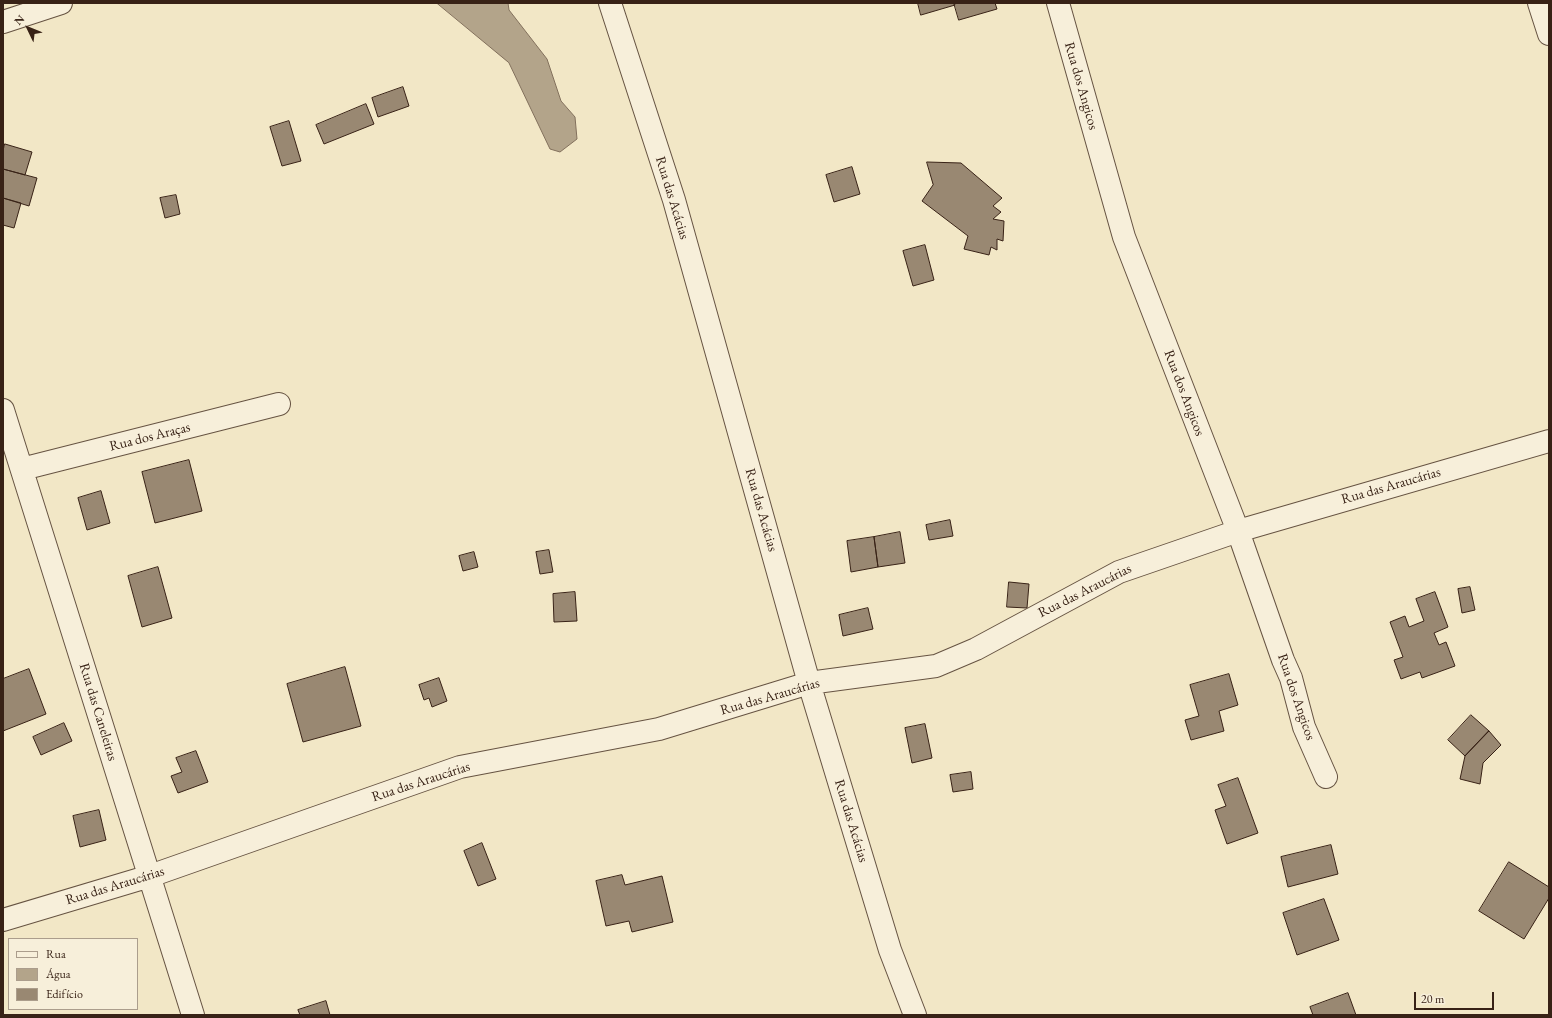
<!DOCTYPE html>
<meta charset="utf-8">
<style>
body{margin:0}
#map{position:relative;width:1552px;height:1018px;overflow:hidden;background:#f2e7c6;font-family:"EB Garamond",serif}
canvas{display:block}
.frame{position:absolute;inset:0;border:4px solid #382216;pointer-events:none}
.legend{position:absolute;left:8px;top:938px;width:130px;height:72px;box-sizing:border-box;background:#f7efda;border:1px solid #ab9d8c;margin:0;padding:5px 7px;list-style:none;font-size:12px;color:#382216}
.legend li{display:flex;align-items:center;gap:8px;height:20px}
.legend b{width:20px;border:1px solid #ab9d8c}
.north{position:absolute;left:8px;top:8px;width:40px;height:40px;-webkit-text-stroke:3px #f7efda;paint-order:stroke;rotate:313deg;font-size:11px;font-weight:700;line-height:16px;text-align:center;color:#382216}
.north::after{content:'';display:block;margin:auto;width:14px;height:18px;background:#382216;clip-path:polygon(50% 0,100% 100%,50% 72%,0 100%)}
.scale{position:absolute;left:1414px;top:992px;width:80px;height:18px;box-sizing:border-box;border:2px solid #382216;border-top:0;padding-left:5px;font-size:12px;line-height:14px;white-space:nowrap;color:#382216;-webkit-text-stroke:3px #f7efda;paint-order:stroke}
</style>
<div id="map">
<canvas width="1552" height="1018"></canvas>
<div class="frame"></div>
<ul class="legend">
<li><b style="height:5px;background:#f7efda"></b>Rua</li>
<li><b style="height:11px;background:#b3a48a"></b>Água</li>
<li><b style="height:11px;background:#998872"></b>Edifício</li>
</ul>
<div class="north">N</div>
<div class="scale">20 m</div>
</div>
<script>
const ctx = document.querySelector('canvas').getContext('2d');
ctx.lineJoin = 'round';
function fillPath(path, color) { ctx.fillStyle = color; ctx.fill(path, 'evenodd'); }
function trace(path, color, width, dash) { ctx.strokeStyle = color; ctx.lineWidth = width; ctx.lineCap = dash ? 'butt' : 'round'; ctx.setLineDash(dash || []); ctx.stroke(path); }
function label(font, color, halo, rows, align = 'center') {
  ctx.font = font + ' "EB Garamond",serif'; ctx.lineWidth = 3.5; ctx.setLineDash([]); ctx.textBaseline = 'middle'; ctx.strokeStyle = halo; ctx.fillStyle = color; for (const [text, x, y, turn = 0] of rows) {
    ctx.save(); ctx.translate(x, y); ctx.rotate((+turn || 0) * Math.PI / 180); ctx.textAlign = isNaN(turn) ? turn : align; if (halo) ctx.strokeText(text, 0, 0); ctx.fillText(text, 0, 0); ctx.restore();
  }
}
const water = new Path2D(`
 M437,3H508L509,10L547,59L561,101L575,117L577,139L560,152L550,149L509,63Z`);
const building = new Path2D(`
 M918,3H954L955,5L921,15Z
 M954,3H995L997,9L959,20Z
 M403,87L409,106L378,117L372,98Z
 M366,104L374,124L324,144L316,125Z
 M289,121L301,161L282,166L270,127Z
 M5,144L32,152L25,175L3,169V151Z
 M927,162L961,163L1002,198L993,206L1001,212L993,219L1004,221L1003,241L997,239V250L991,247L989,255L964,249L968,236L922,201L933,185Z
 M852,167L860,194L834,202L826,175Z
 M3,169L37,178L29,206L3,198Z
 M176,195L180,214L165,218L160,198Z
 M3,198L21,203L14,228L3,225Z
 M925,245L934,280L913,286L903,251Z
 M189,460L202,511L155,523L142,472Z
 M101,491L110,523L87,530L78,498Z
 M950,520L953,536L929,540L926,525Z
 M900,532L905,563L878,567L874,537Z
 M874,537L878,567L851,572L847,541Z
 M549,550L553,572L540,574L536,552Z
 M474,552L478,567L463,571L459,556Z
 M158,567L172,618L142,627L128,576Z
 M1009,582L1029,584L1027,608L1007,607Z
 M1470,587L1475,610L1462,613L1458,589Z
 M575,592L577,621L554,622L553,594Z
 M1435,592L1448,627L1434,633L1439,645L1446,642L1455,666L1422,678L1420,672L1401,679L1394,660L1403,657L1390,622L1405,616L1409,627L1424,621L1416,599Z
 M868,608L873,629L843,636L839,615Z
 M345,667L361,726L303,742L287,684Z
 M29,669L46,714L3,731V679Z
 M1229,674L1238,705L1219,711L1224,731L1191,740L1185,720L1199,716L1190,685Z
 M439,678L447,701L432,707L429,698L424,700L419,685Z
 M1471,715L1489,731L1465,756L1448,740Z
 M64,723L72,741L41,755L33,737Z
 M925,724L932,758L912,763L905,728Z
 M1489,731L1501,745L1483,763L1480,784L1460,779L1465,756Z
 M196,751L208,782L178,793L171,776L182,772L176,758Z
 M971,772L973,789L953,792L950,775Z
 M1238,778L1258,833L1227,844L1215,810L1226,806L1218,785Z
 M99,810L106,840L80,847L73,816Z
 M482,843L496,879L478,886L464,851Z
 M1331,845L1338,874L1288,887L1281,857Z
 M1509,862L1549,887V898L1524,939L1479,911Z
 M622,875L625,885L662,876L673,922L632,932L629,921L606,926L596,881Z
 M1324,899L1339,940L1297,955L1283,913Z
 M1348,993L1356,1015H1313L1310,1007Z
 M326,1001L330,1015H300L298,1010Z`);
const street = new Path2D(`
 M610,3L674,200L809,683L890,950L915,1015
 M1058,3L1124,237L1238,531L1283,660L1291,678L1304,727L1326,777
 M1539,3L1549,34
 M3,22L61,3
 M3,410L193,1015
 M22,469L279,404
 M3,920L150,876L460,767L659,729L809,683L936,666L976,649L1119,572L1238,531L1549,441`);
const streetNames = [
 ["Rua dos Angicos",1081,86,74],
 ["Rua das Acácias",672,198,73],
 ["Rua dos Angicos",1184,393,69],
 ["Rua dos Araças",150,437,-14],
 ["Rua das Araucárias",1391,486,-16],
 ["Rua das Acácias",761,510,74],
 ["Rua das Araucárias",1085,591,-27],
 ["Rua das Araucárias",770,697,-16],
 ["Rua dos Angicos",1296,697,71],
 ["Rua das Caneleiras",98,712,73],
 ["Rua das Araucárias",421,782,-18],
 ["Rua das Acácias",851,821,73],
 ["Rua das Araucárias",115,886,-17]
];
fillPath(water, '#b3a48a');
trace(water, '#82705c', 1);
fillPath(building, '#998872');
trace(building, '#382216', 1);
trace(street, '#665342', 24);
trace(street, '#f7efda', 22);
label('14px', '#382216', '#f7efda', streetNames);
</script>
